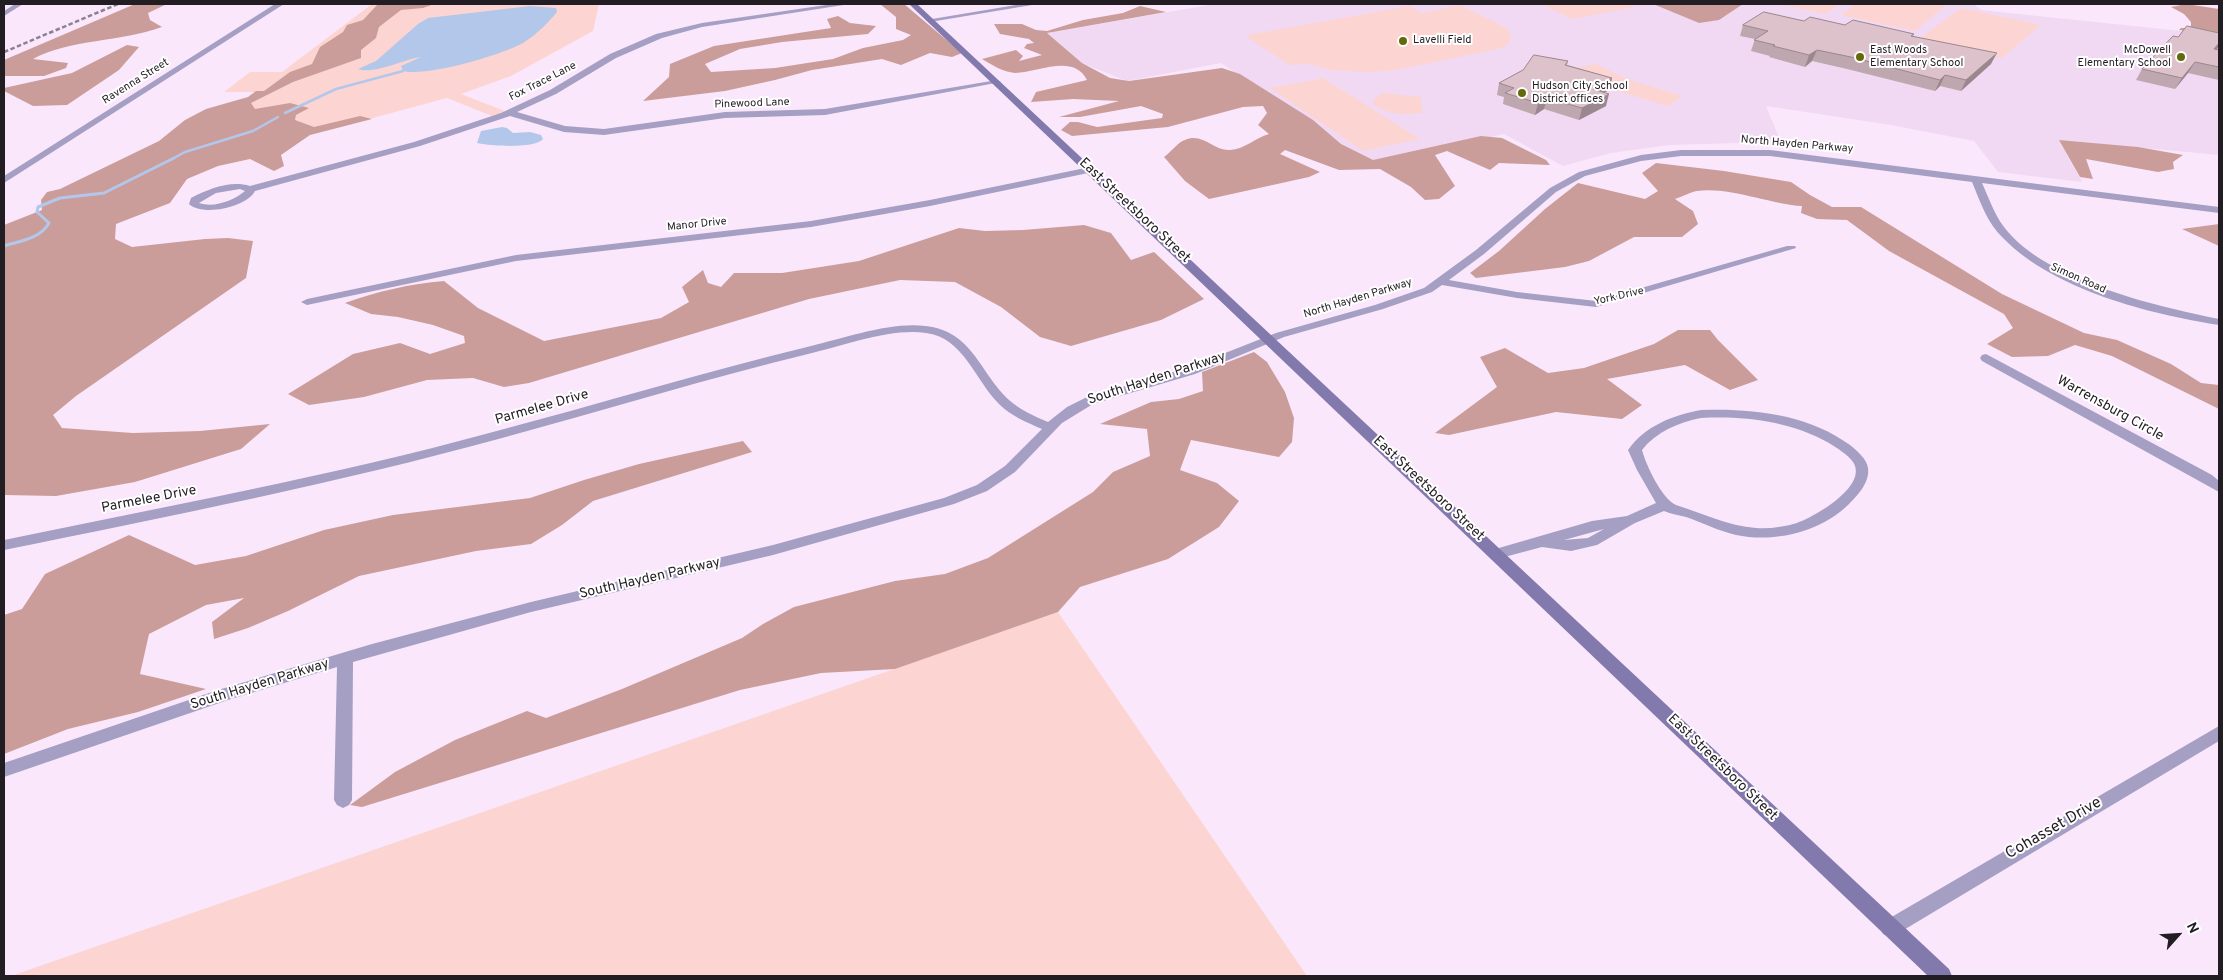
<!DOCTYPE html>
<style>
body{margin:0}
#map{position:relative;width:2223px;height:980px;overflow:hidden;background:#fae7fc;font-family:Overpass,sans-serif}
canvas{display:block}
.frame{position:absolute;inset:0;border:5px solid #221c23;pointer-events:none}
.north{position:absolute;left:2153px;top:910px;width:50px;height:50px;-webkit-text-stroke:4px #fff;paint-order:stroke;rotate:64deg;font-size:14px;font-weight:700;line-height:20px;text-align:center;color:#221c23}
.north::after{content:'';display:block;margin:auto;width:18px;height:22px;background:#221c23;clip-path:polygon(50% 0,100% 100%,50% 72%,0 100%)}
</style>
<div id="map">
<canvas width="2223" height="980"></canvas>
<div class="frame"></div>
<div class="north">N</div>
</div>
<script>
const ctx = document.querySelector('canvas').getContext('2d');
ctx.lineJoin = 'round';
function fillPath(path, color) { ctx.fillStyle = color; ctx.fill(path, 'evenodd'); }
function trace(path, color, width, dash) { ctx.strokeStyle = color; ctx.lineWidth = width; ctx.lineCap = dash ? 'butt' : 'round'; ctx.setLineDash(dash || []); ctx.stroke(path); }
function label(font, color, halo, rows, align = 'center') {
  ctx.font = font + ' Overpass,sans-serif'; ctx.lineWidth = 4; ctx.setLineDash([]); ctx.textBaseline = 'middle'; ctx.strokeStyle = halo; ctx.fillStyle = color; for (const [text, x, y, turn = 0] of rows) {
    ctx.save(); ctx.translate(x, y); ctx.rotate((+turn || 0) * Math.PI / 180); ctx.textAlign = isNaN(turn) ? turn : align; if (halo) ctx.strokeText(text, 0, 0); ctx.fillText(text, 0, 0); ctx.restore();
  }
}
const built = new Path2D(`
 M1215,4H1653L1699,23L1725,4H1974L1981,10L2219,35V155L2059,140L2082,182L1998,172L1974,141L1891,125L1766,106L1783,147L1739,143L1669,145L1611,153L1563,166L1504,134L1370,164L1221,63L1127,81L1082,63L1047,33Z`);
const green = new Path2D(`
 M372,4H599L593,31L511,76L461,94L510,113L497,118L447,98L310,135L227,113L256,92H224L250,72H282Z
 M1553,4H1628L1636,7L1572,19L1543,5Z
 M1779,4H1840L1825,14Z
 M1855,4H1947L1915,31L1841,15Z
 M1460,5L1505,27L1511,34L1509,43L1502,48L1479,53L1391,71L1365,72L1331,70L1308,64L1290,65L1248,38L1247,35L1409,6L1422,13Z
 M1961,8L2041,25L2002,58L1919,39Z
 M1596,64L1627,79L1683,96L1668,106L1580,80L1573,68Z
 M1323,78L1420,139L1363,151L1270,88Z
 M1383,93L1421,97L1422,113C1405,115 1389,115 1374,105L1373,100Z
 M1058,612L1307,976H11Z`);
const forest = new Path2D(`
 M135,4H167L148,13L150,20L162,27C122,42 69,39 33,59L68,63L66,68L44,76H4V60Z
 M378,4H434L423,8L401,10L379,27L376,38L361,50V58L293,82L251,103L255,109L290,103L309,108L296,115L295,120L314,127L360,116L372,119L310,135L281,155L284,166L274,171L250,159L218,166L187,179L170,203L116,224L115,239L132,247L205,239L228,238L253,241L246,278L76,396L53,415L62,428L133,433L200,431L270,424L241,449L135,482L56,496L4,495V225L42,210L41,200L47,192L60,189L159,141L185,120L206,109L248,97L256,91H264L290,72L312,64L320,47L343,32L347,25L363,20Z
 M880,4H904L962,53L952,57L930,53L901,65L882,59L812,70L775,80L725,91L643,101L669,77L670,64L714,46L831,28L827,19L838,16L850,23L876,26L868,34L782,42L740,49L705,64L711,72L775,68L833,59L863,48L903,40L911,35L896,29V17Z
 M1653,4H1743L1719,20L1699,23Z
 M2186,4L2219,9V35L2179,30L2181,28H2191V22L2184,14L2171,7Z
 M1140,6L1166,12L1047,33L1082,63L1110,78L1129,81L1222,68L1240,74L1313,120L1341,144L1373,160L1481,136L1502,138L1546,160L1550,165L1499,163L1490,170L1447,151L1435,155L1455,186L1439,199L1425,200L1411,187L1380,169L1339,170L1285,150L1280,154L1320,172L1309,177L1209,199L1185,181L1164,157C1171,152 1178,142 1185,140C1203,132 1213,151 1230,150C1245,149 1255,138 1269,134L1258,125L1267,113L1263,106L1243,107L1168,127L1072,136L1061,130L1070,122H1078L1097,127L1162,118L1163,114L1141,106L1080,117H1059L1119,101L1073,99L1031,102L1036,92L1087,80C1073,53 1038,73 1015,73C1003,72 992,65 982,59L1016,50L1023,56L1019,61L1042,55L1024,48L1027,44L1034,43L1029,39L1000,34L994,24H1022L1036,30L1047,31L1083,20L1123,13Z
 M127,45L139,47L119,70L67,105L33,106L4,91V88L72,73Z
 M2059,140L2138,147L2183,155L2173,162L2174,169L2158,172L2086,159L2093,179L2080,177Z
 M1656,163L1724,171L1791,182L1810,195L1832,207H1861L2002,294L2084,333L2117,340L2171,364L2201,383L2219,385V409L2112,356L2075,345L2048,356L2012,357L1987,344L2013,328L2004,314L1889,251L1847,220L1817,219L1801,213L1802,206C1771,204 1727,186 1697,191C1690,192 1682,197 1675,199L1693,211L1698,224L1682,237H1634L1589,261L1565,267L1476,278L1470,273L1499,251L1545,209L1578,183L1645,199L1658,191L1642,173Z
 M2219,224V246L2182,229Z
 M1084,225L1111,233L1131,260L1154,252L1204,299L1161,320L1071,346L1040,337L1001,307L955,282L900,280L809,299L529,383L504,387L473,378L427,380L364,397L309,405L288,394L353,354L400,343L430,354L465,343L464,336L433,325L398,317L371,314L345,303C378,291 410,284 444,281L478,308L544,341L661,318L689,302L682,287L703,270L708,283L721,287L734,273H782L859,261L959,228L985,231L1023,230Z
 M1678,330H1710L1718,340L1758,380L1730,390L1685,365L1607,379L1642,405L1622,419L1556,412L1449,435L1435,433L1497,387L1480,357L1505,348L1548,373L1584,368L1654,344Z
 M1254,352L1267,362L1285,392L1294,418L1292,442L1279,457L1191,440L1180,470L1217,483L1239,501L1219,527L1168,559L1080,587L1058,612L895,669L821,673L740,690L362,807L350,805L395,772L455,740L527,711L546,718L622,689L742,638L763,624L794,607L895,581L945,574L988,558L1093,492L1113,472L1150,456L1147,429L1100,424L1151,402L1179,399L1203,391L1202,372Z
 M743,441L752,452L593,501L562,525L531,544L476,551L359,576L288,611L248,628L214,639L212,622L244,598L206,605L149,634L140,674L206,689L138,712L68,729L4,754V615L22,609L45,574L129,535L195,565L246,556L324,530L393,515L530,498L584,480L639,464Z`);
const water = new Path2D(`
 M530,6L556,8L557,12C547,24 536,35 523,43C502,55 426,77 403,71L401,66L421,57C405,59 373,75 358,69L376,61L418,24L428,18Z
 M502,127L507,128L513,133L530,132L541,135L543,139C535,149 489,146 477,143L481,131Z`);
const streamFar1 = new Path2D(`
 M285,113L336,89L403,71
 M172,159L185,152L253,131L278,117`);
const stream = new Path2D(`
 M4,246C20,241 40,239 49,223L37,212L38,207L60,198L104,193L174,158`);
const minor = new Path2D(`
 M15,4H23L4,16V11Z
 M833,4H850L702,27L662,38L616,58L556,94L517,112L565,126L604,129L725,112L825,109L997,80L1001,82L825,115L725,118L604,135L564,132L510,116L420,146L255,191C247,207 203,217 189,204L191,198C209,189 230,180 250,186L414,142L501,113L550,90L610,54L656,34L702,23ZM240,189L245,191C233,201 214,208 199,203L216,193Z
 M1022,4H1038L930,22L926,20Z
 M1681,150H1770L2219,207V213L1982,183C1989,198 1994,214 2004,227C2045,281 2156,306 2219,319V325C2149,314 2054,290 2003,238C1987,223 1980,201 1972,182L1770,156H1681L1641,161L1585,176L1556,192L1484,254L1449,280L1517,292L1596,301L1787,246H1795L1796,248L1596,307L1517,298L1442,285L1432,292L1383,309L1284,337L1195,374L1093,404L1062,423L1015,472L987,491L954,504L773,555L531,612L353,662L352,800L349,805L343,808L337,805L334,800L337,667L228,700L4,777V763L218,690L372,644L531,602L773,545L944,498L977,485L1005,466L1042,429C1026,422 1011,416 999,404C975,380 963,337 926,333C891,328 846,345 812,353C708,378 605,410 502,438C338,483 171,516 4,550V540C167,506 332,476 493,432C599,404 704,372 811,346C845,338 890,322 925,326C973,331 979,372 1009,400C1020,410 1034,416 1048,422L1067,407L1085,398L1187,368L1276,333L1375,305L1424,288L1476,250L1550,188L1579,172L1641,155Z
 M1090,167L1095,170L1093,172L930,206L811,227L516,261L307,305L301,302L307,299L516,255L811,221L930,200Z
 M1986,354L2212,475L2219,481V492L1982,361L1980,358L1982,355Z
 M1701,410C1751,408 1808,414 1850,445C1857,451 1867,459 1868,468C1870,482 1858,495 1849,504C1821,532 1775,543 1736,535C1719,531 1703,523 1686,517C1679,515 1671,514 1664,511L1635,523L1597,545L1571,551L1542,547L1497,559L1492,558L1490,554L1492,550L1592,521L1627,516L1656,503L1637,470L1628,450C1645,426 1673,415 1701,410ZM1701,418C1746,416 1789,421 1829,443C1837,448 1847,454 1853,462C1869,486 1814,517 1797,523C1784,527 1769,529 1756,528C1728,526 1702,513 1676,505C1662,499 1646,465 1642,450C1656,432 1679,422 1701,418ZM1604,529L1588,538L1564,540Z
 M2219,726V741L1897,934L1890,937L1883,934L1880,928L1883,922Z`);
const tertiary = new Path2D(`
 M275,4H284L4,183V176Z`);
const secondary = new Path2D(`
 M909,4H917L1949,969L1952,976H1928Z`);
const rail = new Path2D(`
 M4,52L118,4`);
const wall = new Path2D(`
 M1804,21L1845,25L1914,34L1913,36L1991,64L1961,91L1940,86L1935,91L1847,69L1812,61L1805,67L1769,57L1770,56L1751,51L1755,39L1740,36L1743,25Z
 M2178,37L2219,46L2217,50H2219V80L2188,73L2175,89L2136,80L2142,69Z
 M1568,61L1567,65L1612,78L1609,90L1604,93L1606,106L1579,120L1544,109L1535,115L1503,104L1504,97L1497,95L1499,83Z`);
const shadedWall = new Path2D(`
 M2219,43V46L2208,60L2214,49Z
 M1817,50L1812,61L1805,67L1809,55Z
 M1997,53L1991,64L1961,91L1966,80Z
 M2195,62L2188,73L2175,89L2182,78Z
 M1945,75L1940,86L1935,91L1940,80Z
 M1612,78L1609,90L1590,101L1593,89Z
 M1609,94L1606,106L1579,120L1582,108Z
 M1547,98L1544,109L1535,115L1538,103Z`);
const building = new Path2D(`
 M1764,12L1804,21L1810,17L1845,25L1853,20L1914,34L1911,36L1997,53L1966,80L1945,75L1940,80L1851,57L1817,50L1809,55L1773,46L1775,45L1754,40L1768,31L1743,25Z
 M2187,26L2219,33V43L2214,49L2219,50V67L2195,62L2182,78L2142,69L2173,36L2178,37Z
 M1534,55L1568,61L1565,65L1612,78L1593,89L1609,94L1582,108L1547,98L1538,103L1505,93L1514,88L1499,83L1523,70Z`);
const markers = [
 [1403,41,5,"#646a0c"],
 [1860,57,5,"#646a0c"],
 [2181,57,5,"#646a0c"],
 [1522,93,5,"#646a0c"]
];
const farPoinames = [
 ["Lavelli Field",1413,41],
 ["East Woods",1870,51],
 ["Elementary School",1870,64],
 ["McDowell",2171,51,"right"],
 ["Elementary School",2171,64,"right"],
 ["Hudson City School",1532,87],
 ["District offices",1532,100]
];
const farStreetnames = [
 ["Ravenna Street",136,82,-32],
 ["Fox Trace Lane",543,82,-27],
 ["Pinewood Lane",752,104,-2],
 ["North Hayden Parkway",1797,145,5],
 ["Manor Drive",697,225,-6],
 ["Simon Road",2078,279,24],
 ["York Drive",1619,297,-13],
 ["North Hayden Parkway",1358,299,-17]
];
const streetNames = [
 ["East Streetsboro Street",1134,211,43],
 ["South Hayden Parkway",1157,379,-18],
 ["Parmelee Drive",542,408,-16],
 ["Warrensburg Circle",2110,409,29],
 ["East Streetsboro Street",1428,489,43],
 ["Parmelee Drive",149,500,-11],
 ["South Hayden Parkway",650,579,-13],
 ["South Hayden Parkway",260,685,-17],
 ["East Streetsboro Street",1722,768,44]
];
const nearStreetnames = [
 ["Cohasset Drive",2054,829,-30]
];
fillPath(built, '#f1d9f4');
fillPath(green, '#fcd5d2');
fillPath(forest, '#cb9d9a');
fillPath(water, '#b3c7eb');
trace(streamFar1, '#b3c7eb', 2.5);
trace(stream, '#b3c7eb', 3);
fillPath(minor, '#a59fc3');
fillPath(tertiary, '#a59fc3');
fillPath(secondary, '#8279ac');
trace(rail, '#8e818f', 2.5, [4.5, 2.5]);
fillPath(wall, '#bea7af');
fillPath(shadedWall, '#9b888f');
fillPath(building, '#ddc2cc');
trace(building, '#9b888f', 1);
for (const [x, y, r, color] of markers) { const dot = new Path2D(); dot.arc(x, y, r, 0, 2 * Math.PI); ctx.fillStyle = color; ctx.fill(dot); trace(dot, '#fff', 2); }
label('11px', '#221c23', '#fff', farPoinames, 'left');
label('11px', '#221c23', '#fff', farStreetnames);
label('14px', '#221c23', '#fff', streetNames);
label('16px', '#221c23', '#fff', nearStreetnames);
</script>
